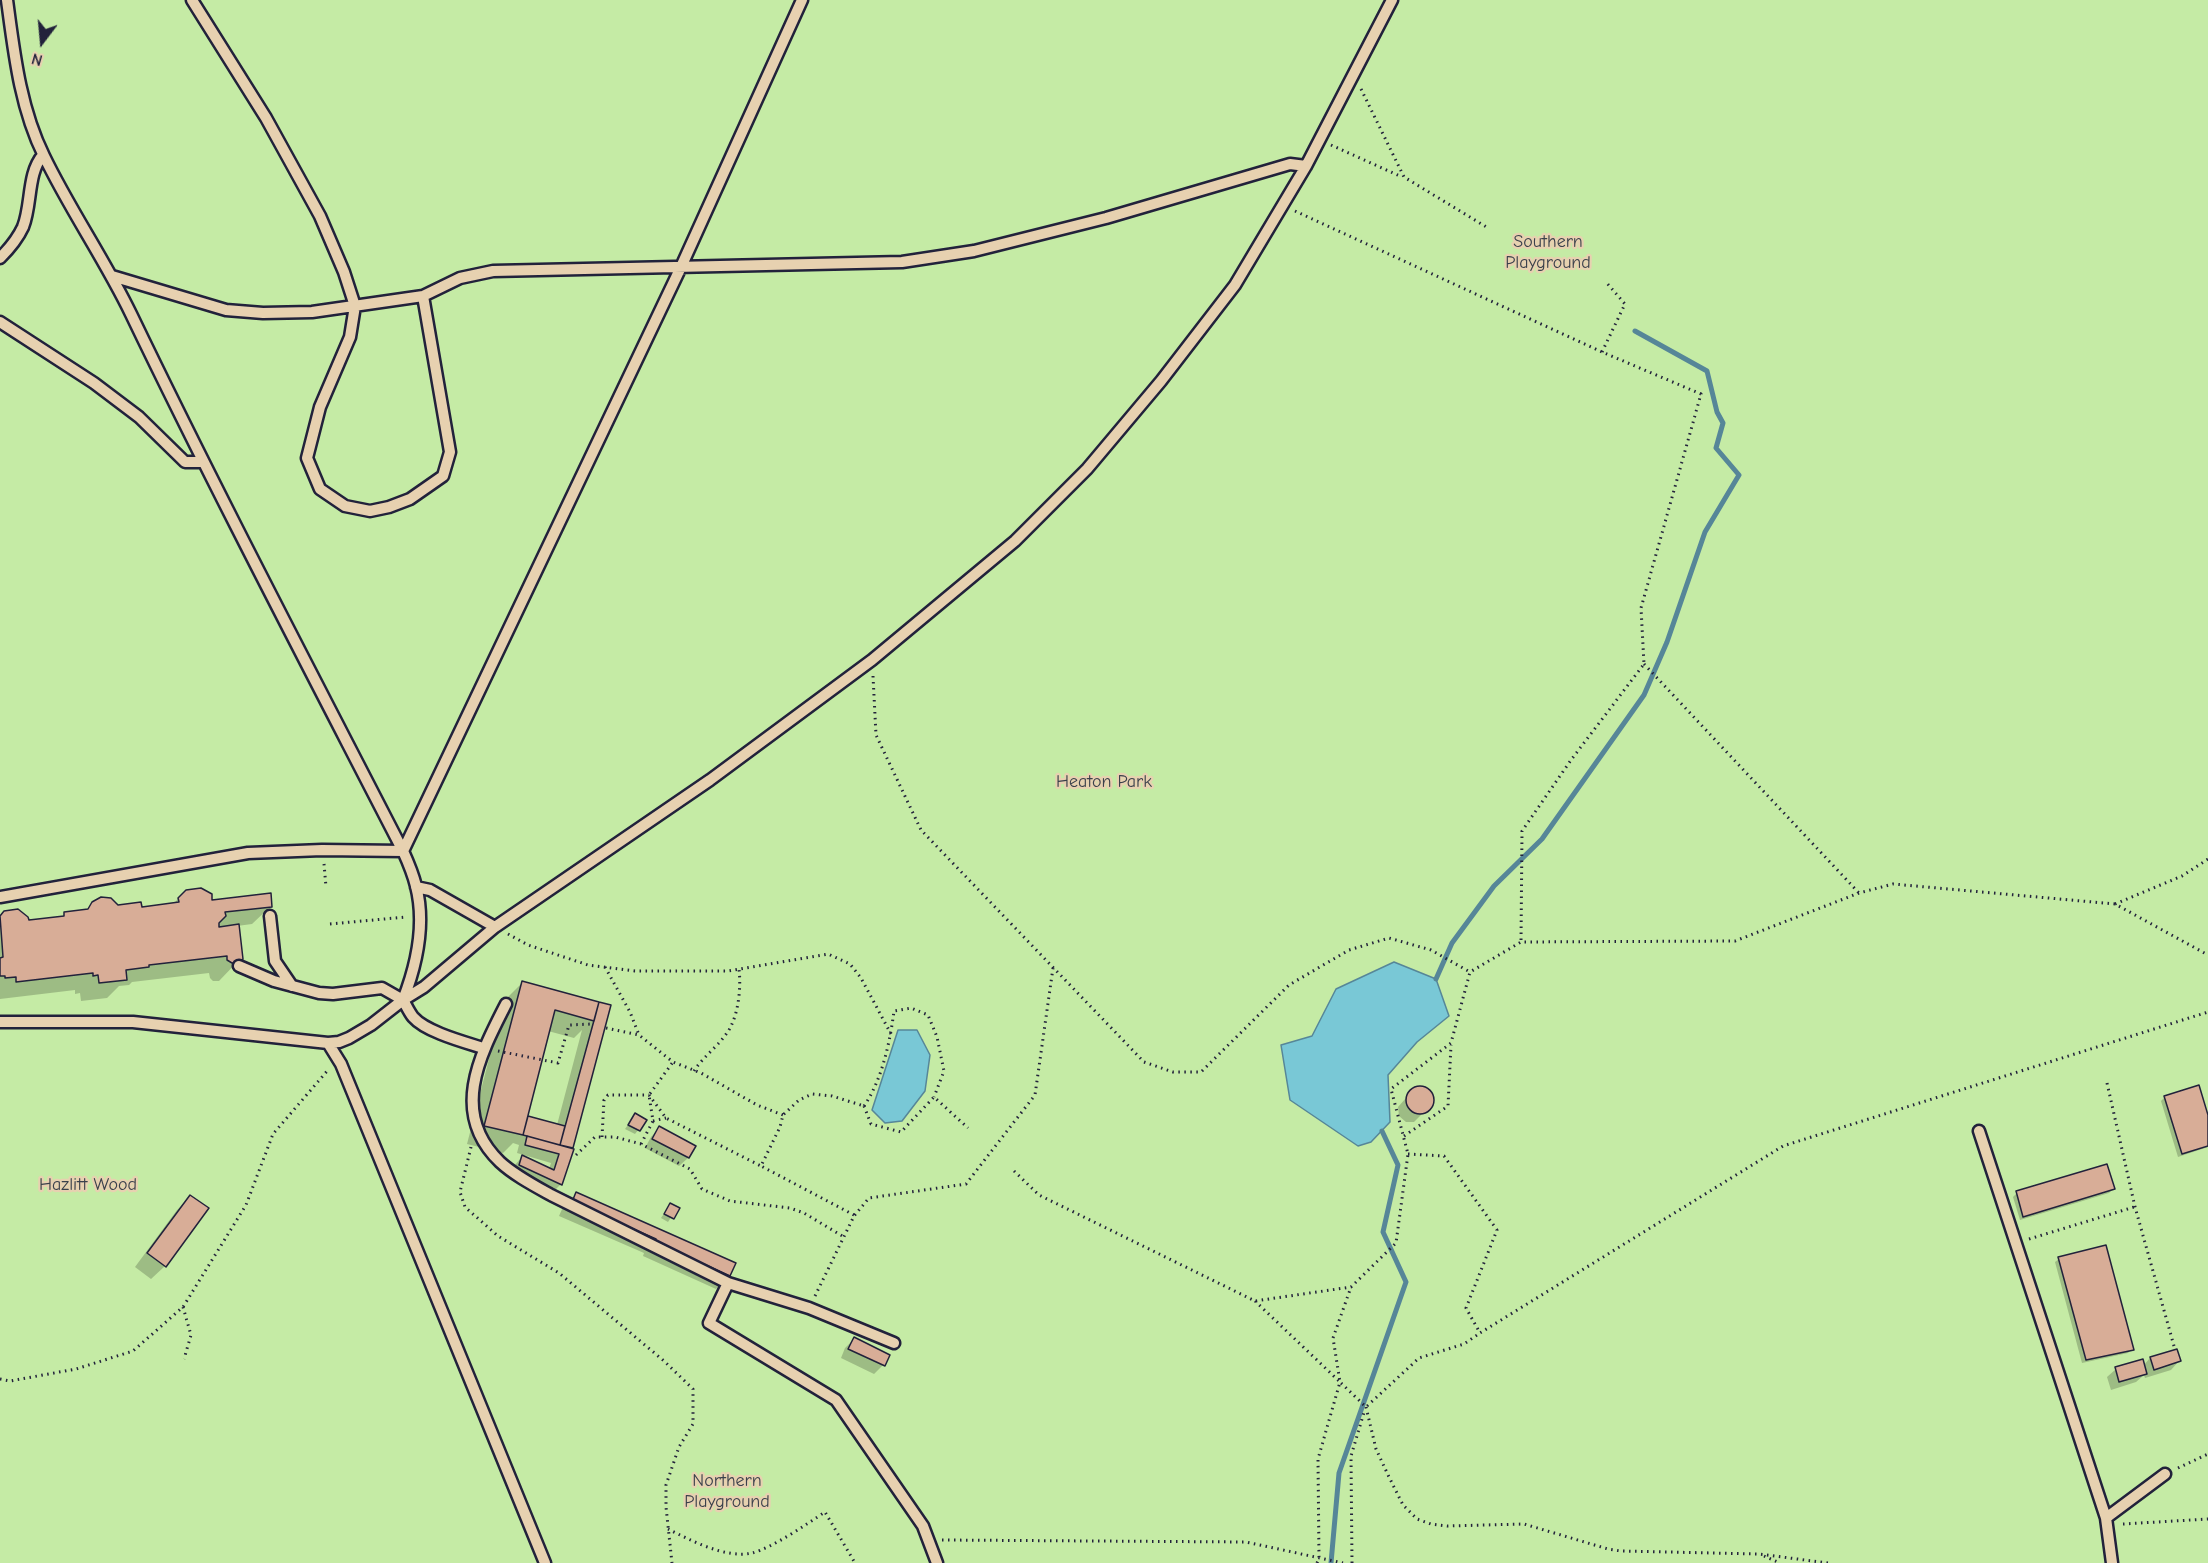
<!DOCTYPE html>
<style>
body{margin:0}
#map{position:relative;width:2208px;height:1563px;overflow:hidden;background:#e7d1b0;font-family:"Comic Neue",sans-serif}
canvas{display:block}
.north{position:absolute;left:12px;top:12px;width:60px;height:60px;-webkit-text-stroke:4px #e7d1b0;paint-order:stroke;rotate:196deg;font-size:16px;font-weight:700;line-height:24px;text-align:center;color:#22223b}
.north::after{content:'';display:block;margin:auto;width:21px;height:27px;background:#22223b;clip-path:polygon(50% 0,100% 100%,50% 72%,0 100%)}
</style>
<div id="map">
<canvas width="2208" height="1563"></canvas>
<div class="north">N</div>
</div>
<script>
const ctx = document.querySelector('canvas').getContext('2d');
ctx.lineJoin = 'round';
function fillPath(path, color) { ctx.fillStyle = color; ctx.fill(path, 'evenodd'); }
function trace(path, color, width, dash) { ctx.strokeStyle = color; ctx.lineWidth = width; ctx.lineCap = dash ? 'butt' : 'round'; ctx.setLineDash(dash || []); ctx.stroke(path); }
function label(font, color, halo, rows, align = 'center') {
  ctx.font = font + ' "Comic Neue",sans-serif'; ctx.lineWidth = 4.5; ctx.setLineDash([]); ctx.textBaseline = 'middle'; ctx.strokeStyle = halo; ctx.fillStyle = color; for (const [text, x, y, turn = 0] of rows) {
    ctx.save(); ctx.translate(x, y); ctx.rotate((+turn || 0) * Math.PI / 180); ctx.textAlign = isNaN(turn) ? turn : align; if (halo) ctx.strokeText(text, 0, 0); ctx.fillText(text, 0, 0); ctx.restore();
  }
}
const green = new Path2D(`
 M0,0H2208V1563H0Z`);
const water = new Path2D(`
 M1394,962L1436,979L1449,1016L1417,1042L1388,1075L1390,1122L1371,1142L1358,1146L1290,1100L1281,1045L1312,1036L1336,989Z
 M898,1030H917L930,1055L925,1091L902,1121L885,1123L872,1110Z`);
const shadow = new Path2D(`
 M186,891L211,901L271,906L252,924L237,926L241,958L219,981H213L210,978L209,973L132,982L129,985L119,986L107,998L81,1001L80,993L75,994V990L0,999V917L5,912L27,922L60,918L65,913L85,911L93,903L141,908L173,904Z
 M522,983L609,1006L571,1149H573L560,1185L552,1193L511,1174L514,1166L522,1157L549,1169L551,1163L517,1153L519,1145L513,1143L503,1153L467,1144L504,1001ZM582,1030L557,1125L526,1117L548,1031L574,1038Z
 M1423,1088L1432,1096V1104L1414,1122H1406L1399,1116L1398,1107L1414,1089Z
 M2165,1097L2208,1120V1147L2178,1157L2161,1101Z
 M635,1115L645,1121L635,1134L625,1129Z
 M659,1128L694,1147L688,1158L679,1166L645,1148L651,1137Z
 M2113,1189L2109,1193L2020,1220L2013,1197L2017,1193Z
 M577,1194L729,1275L716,1289L643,1256L644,1253L559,1216L563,1207Z
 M190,1197L165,1266L151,1279L135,1267L177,1210Z
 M670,1205L677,1208L668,1222L661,1218Z
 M2059,1259L2132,1349L2128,1353L2082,1363L2055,1262Z
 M854,1339L883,1365L874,1374L841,1358L845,1348Z
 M2176,1351L2179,1361L2171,1370L2145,1378L2144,1375L2136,1382L2111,1390L2107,1377L2116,1369L2143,1366L2150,1358Z`);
const stream = new Path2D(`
 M1436,979L1452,943L1494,886L1542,839L1644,695L1667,642L1705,532L1739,475L1716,448L1723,423L1717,412L1707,371L1635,331
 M1331,1563L1339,1473L1406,1282L1383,1232L1398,1165L1382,1131`);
const building = new Path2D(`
 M201,888L212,894V900L271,893L272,907L225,912L226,916L219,923V927L239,924L243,959L239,963H232L227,960V956L149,965V967L126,970L127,980L99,983L98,975L93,976V973L16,982V977L5,978V976H0V958L3,957L0,916L4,911L18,909L28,917L29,920L64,916V912L88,909L92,902L101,897L111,898L118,905L141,902L142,907L179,902L178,898L186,890Z
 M522,981L599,1002L594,1021L555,1010L523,1135L484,1126Z
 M599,1002L611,1005L573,1148L560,1145Z
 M2199,1085L2208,1115V1146L2182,1154L2164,1096Z
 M1406 1100a14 14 0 1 1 28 0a14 14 0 1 1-28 0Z
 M635,1113L647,1120L640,1131L628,1125Z
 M528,1116L565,1126L560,1145L523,1135Z
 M659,1126L696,1146L689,1158L652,1139Z
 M527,1136L574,1149L562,1185L519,1165L522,1155L554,1170L559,1154L525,1145Z
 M2107,1164L2115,1189L2023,1217L2016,1191Z
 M576,1192L736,1263L730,1276L655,1242L656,1239L572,1202Z
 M190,1195L209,1208L166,1267L147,1253Z
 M670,1203L680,1208L674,1219L664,1214Z
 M2106,1245L2134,1350L2086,1360L2058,1257Z
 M854,1337L890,1355L885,1366L848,1349Z
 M2177,1349L2181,1361L2154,1370L2150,1357Z
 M2143,1359L2147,1374L2119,1382L2115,1367Z`);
const path = new Path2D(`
 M1361,89L1404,177L1488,228
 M1331,145L1402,177
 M1295,211L1602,352L1701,394L1641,608L1644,664L1571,760L1522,831L1521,942
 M1602,352L1625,304L1606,282
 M1644,664L1859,893
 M873,676L876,735L921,830L1144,1062L1173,1072H1201L1289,985L1349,950L1389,938L1431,950L1470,972
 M324,864L326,887
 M2115,904L2182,876L2208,859
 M330,924L406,917
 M508,934L528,945L588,965L635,971H728L828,954L850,964L861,978L891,1034
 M605,967L630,1012L639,1035
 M606,1028L639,1035L673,1062L701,1073L757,1105L783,1115
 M498,1051L558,1063L569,1025L592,1024
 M694,1071C704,1055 723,1043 731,1026C739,1010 741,986 739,969
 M2107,1083L2135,1207L2174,1346
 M649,1095L666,1118L761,1166
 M864,1106C882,1080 890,1042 894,1011L911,1008L928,1015L937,1037L944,1071L934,1097
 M864,1106L871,1124L901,1132L934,1097L968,1128
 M653,1121L666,1118
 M1404,1136L1448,1106L1451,1045
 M602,1137L604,1100L608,1095H649
 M641,1144L653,1121L649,1095L673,1062
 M471,1147L460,1192L465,1207L498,1236L559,1273L664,1361L693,1389V1424L679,1447L666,1485V1507L672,1563
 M1408,1154L1444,1156L1497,1230L1466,1308L1480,1333L1783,1146L2208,1012
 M576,1155L595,1137H615L641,1144L690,1169L702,1189L730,1201L790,1208L804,1213L844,1237
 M1014,1171L1039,1195L1255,1301L1351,1287L1396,1243L1408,1154L1391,1089L1451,1043L1470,972L1521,942L1735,941L1859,893L1893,884L2115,904L2208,955
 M854,1215L761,1166L780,1127L783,1115L799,1100L812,1094L832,1096L864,1106
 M2029,1239L2134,1207
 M815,1296L854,1216L869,1198L966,1184L1035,1095L1053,968
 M1255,1301L1340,1382L1333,1338L1351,1287
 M183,1307L191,1335L184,1359
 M0,1379L10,1381L76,1369L133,1351L183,1307L246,1205L273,1134L328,1070
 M1366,1407L1376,1449L1389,1477L1403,1505L1417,1519L1431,1524L1447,1526L1524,1524L1608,1549L1621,1551L1759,1554L1828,1563
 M2178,1468L2208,1454
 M2123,1524L2208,1519
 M668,1529C690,1540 726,1559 752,1553C772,1548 807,1524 825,1512L855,1563
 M942,1540L1246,1542L1343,1563
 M1764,1556L1780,1563
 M1317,1563L1319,1558L1318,1459L1340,1382L1366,1407L1419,1358L1464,1344L1480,1333
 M1352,1563L1351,1456L1365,1409`);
const lane = new Path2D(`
 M7,0C14,52 20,108 44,156C70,210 105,260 131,314C218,495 311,672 403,851L681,267L802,0
 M192,0L266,118L320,216L344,272L355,306L350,337L320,407L307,458L320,489L345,506L370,511L389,507L410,499L443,476L450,452L423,296
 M0,258C10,248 17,240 23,227C32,205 27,173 43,155
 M112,276L226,310L263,313L312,312L423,296L460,278L493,271L902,262L974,251L1106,218L1290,164L1306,166
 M0,322L94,383L139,417L185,462H202
 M416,887L430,890L495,927
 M0,897L248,853L322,850L403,851C408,862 413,874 416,886C426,925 417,964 403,1000C406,1005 409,1012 413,1017C426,1032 464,1042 483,1048
 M270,916L275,961L292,986
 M239,966L274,981L319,993L333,994L382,988L403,1000
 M506,1004C480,1055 449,1113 500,1162C514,1175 533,1185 551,1195L728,1283
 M0,1022H133L328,1043L339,1042L349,1038L371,1025L403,1000L424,987L495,927L710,780L872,660L1015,541L1087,469L1161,381L1235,285L1306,166L1392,0
 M328,1043L341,1064L545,1563
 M1979,1131L2106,1518L2112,1563
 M894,1343L809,1308L728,1283L709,1323L836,1400L923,1526L937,1563
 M2106,1518L2165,1474`);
const parkNames = [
 ["Southern",1548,242],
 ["Playground",1548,263],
 ["Heaton Park",1104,782],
 ["Hazlitt Wood",88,1185],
 ["Northern",727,1481],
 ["Playground",727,1502]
];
fillPath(green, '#c5eba5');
fillPath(water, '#79c8d6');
trace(water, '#568698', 1.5);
fillPath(shadow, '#0003');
trace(stream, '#568698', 5);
fillPath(building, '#d8ad97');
trace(building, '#22223b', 1.5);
trace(lane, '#22223b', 15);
trace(path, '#22223b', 3, [1.5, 4.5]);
trace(lane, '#e7d1b0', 10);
label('18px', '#3a404b', '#e7d1b0', parkNames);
</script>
